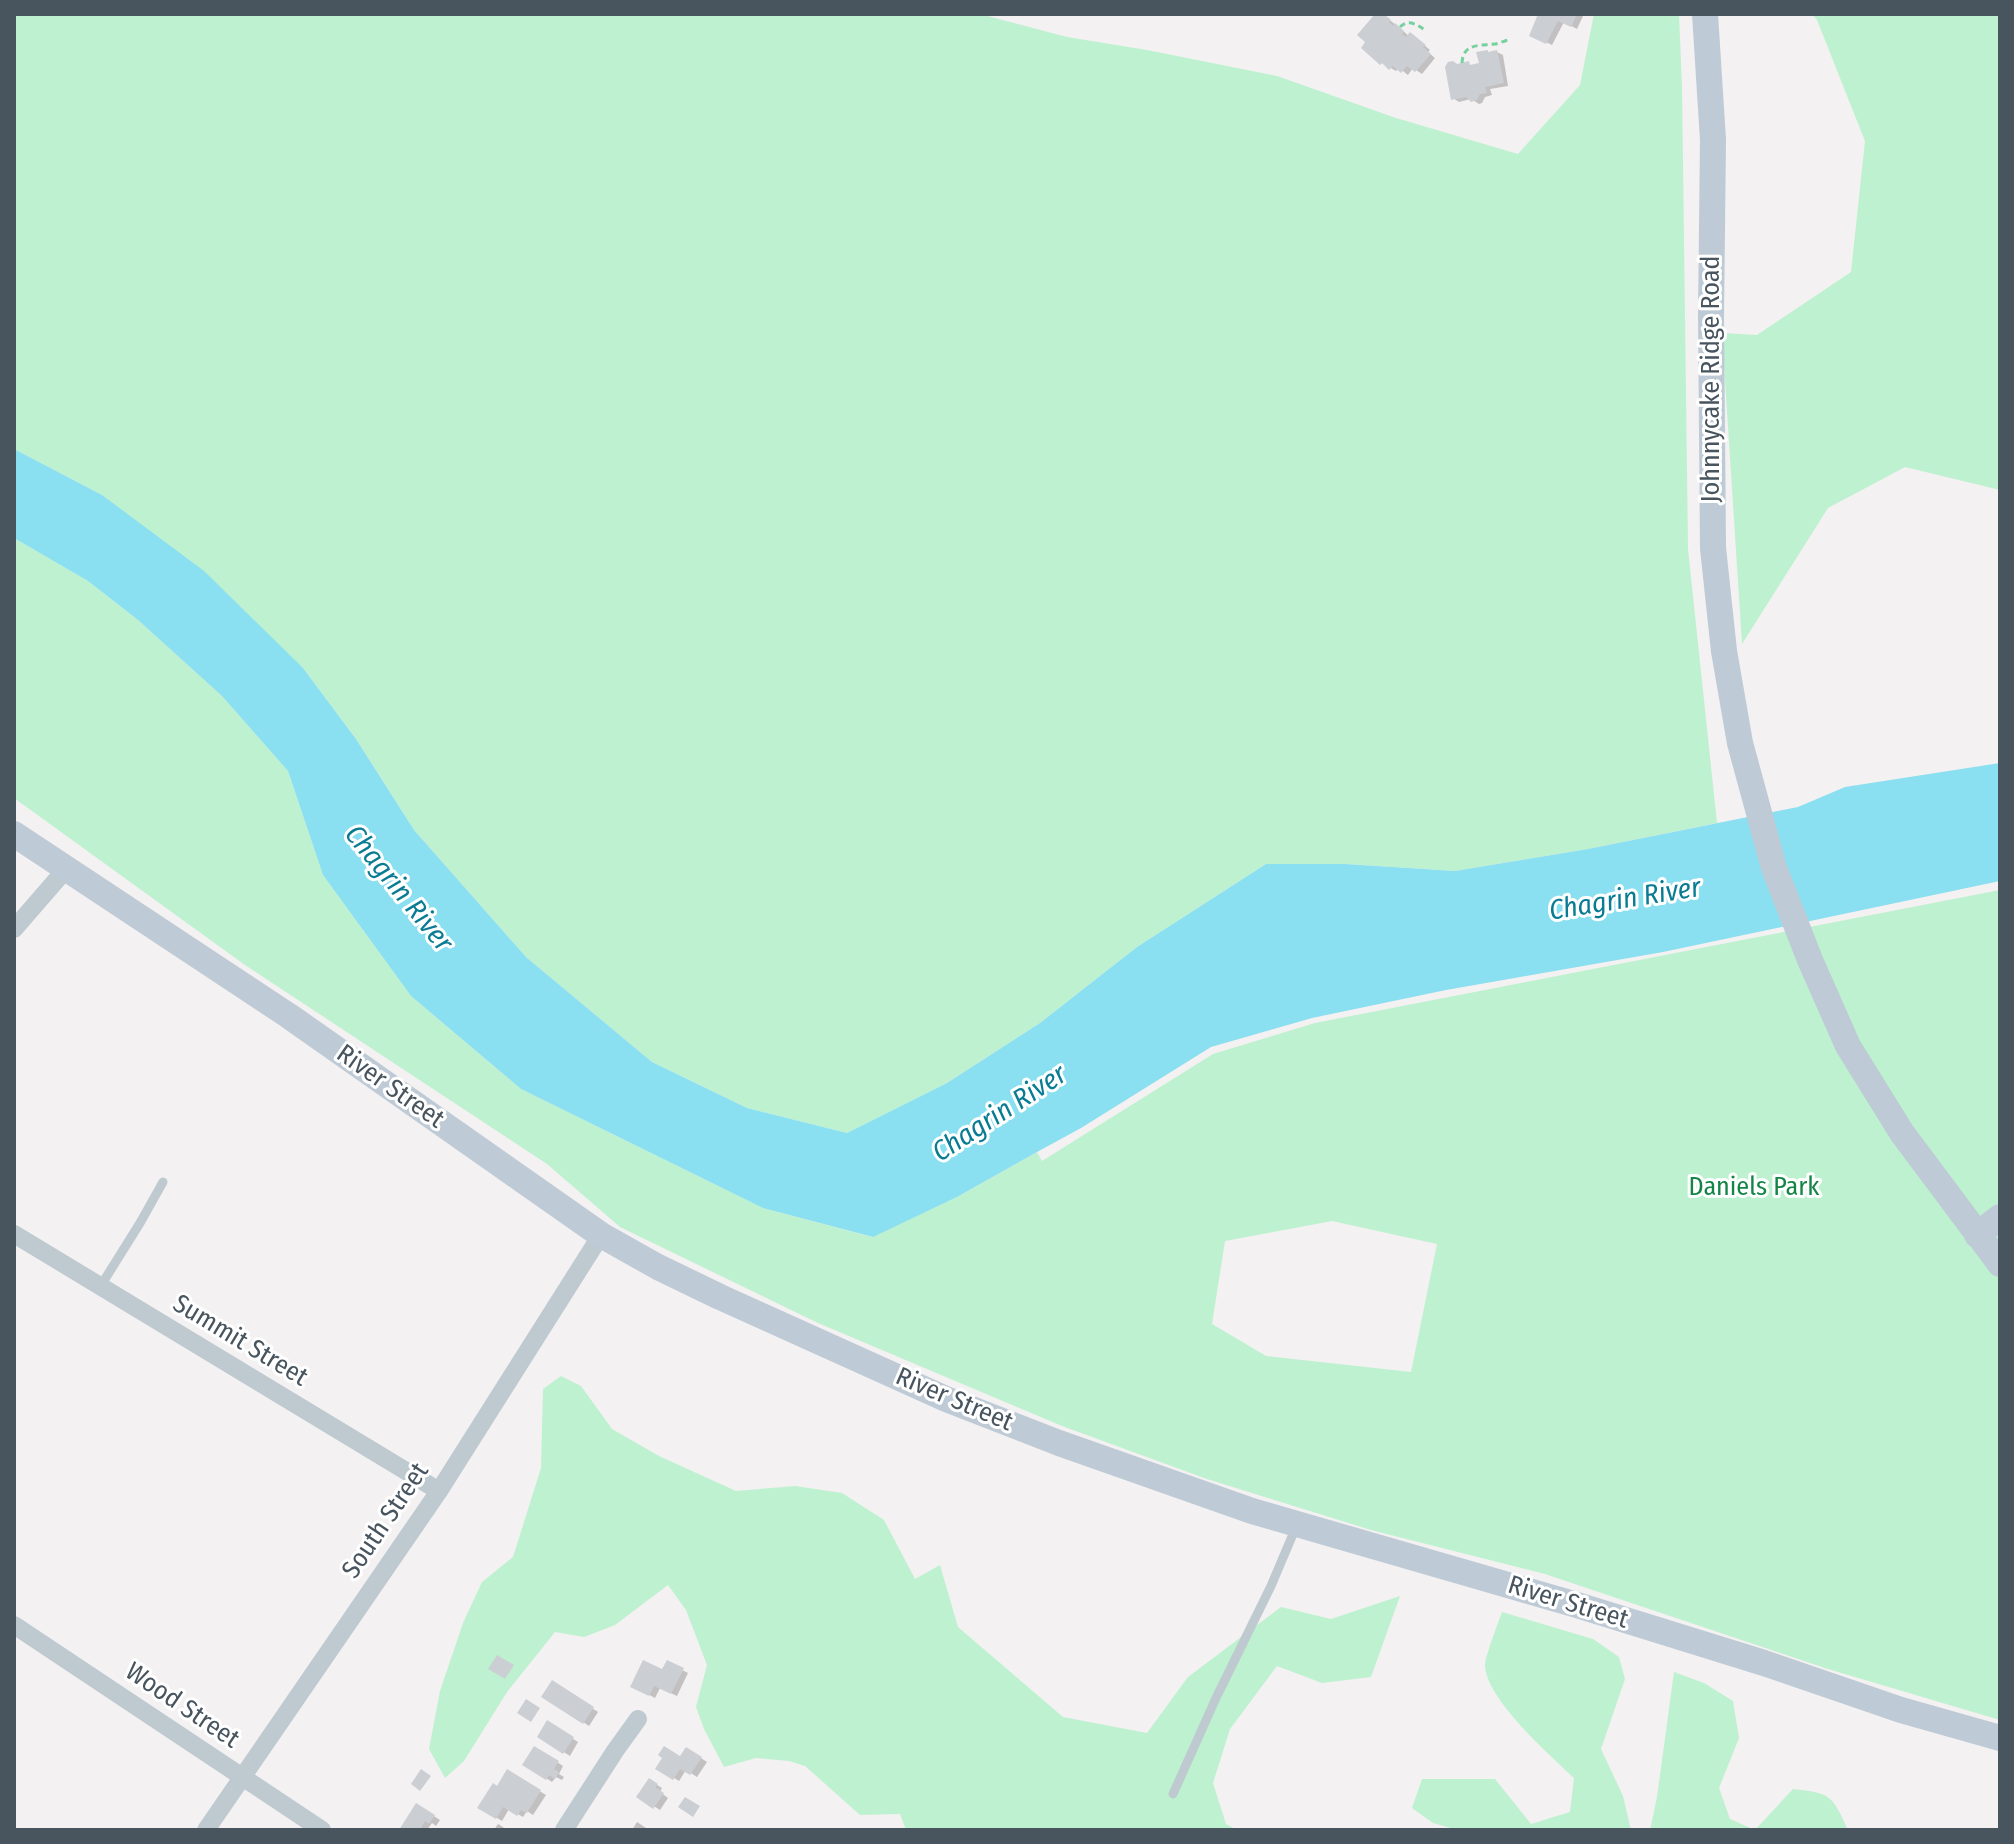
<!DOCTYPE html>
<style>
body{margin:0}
#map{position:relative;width:2014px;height:1844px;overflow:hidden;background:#f3f1f1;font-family:"Fira Sans Condensed",sans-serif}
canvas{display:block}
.frame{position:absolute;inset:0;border:16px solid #48555f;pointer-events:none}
</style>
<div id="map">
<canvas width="2014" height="1844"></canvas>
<div class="frame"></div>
</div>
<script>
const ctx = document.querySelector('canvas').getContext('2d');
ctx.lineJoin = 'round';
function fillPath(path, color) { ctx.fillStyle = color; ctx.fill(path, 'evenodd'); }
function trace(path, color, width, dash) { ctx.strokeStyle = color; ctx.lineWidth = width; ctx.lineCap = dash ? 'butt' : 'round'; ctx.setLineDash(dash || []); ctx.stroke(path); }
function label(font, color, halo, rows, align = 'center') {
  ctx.font = font + ' "Fira Sans Condensed",sans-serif'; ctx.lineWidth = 6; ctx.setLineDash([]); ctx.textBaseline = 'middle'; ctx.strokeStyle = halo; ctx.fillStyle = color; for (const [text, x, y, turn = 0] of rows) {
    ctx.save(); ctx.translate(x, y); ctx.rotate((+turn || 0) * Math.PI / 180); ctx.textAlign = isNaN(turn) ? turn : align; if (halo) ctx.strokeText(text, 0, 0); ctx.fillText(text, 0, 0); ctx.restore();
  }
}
const green = new Path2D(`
 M14,14H980L1067,37L1147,50L1277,76L1396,118L1518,154L1580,85L1594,14H1679L1682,86L1688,549L1717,823L1588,849L1455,871L1345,864H1266L1137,947L1040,1023L947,1083L847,1133L747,1108L652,1062L526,957L414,830L356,739L303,668L102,495L14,449Z
 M1812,14H2000V490L1905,467L1828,508L1742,644L1722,333L1757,335L1851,272L1865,141L1817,20Z
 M14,538L88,581L138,620L222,696L288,771L323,875L411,996L521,1089L763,1208L872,1237L957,1197L1037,1152L1042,1161L1213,1054L1315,1023L2000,890V1720L1828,1669L1545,1574L1371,1530L1207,1479L1062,1426L818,1323L620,1227L547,1164L245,965L14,798ZM1332,1221L1437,1244L1411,1372L1266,1356L1212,1324L1225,1241Z
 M561,1376L581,1386L612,1429L659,1456L736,1491L795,1486L842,1493L884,1520L915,1579L940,1565L958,1627L1063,1717L1147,1733L1188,1677L1281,1607L1331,1619L1400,1596L1371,1677L1322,1683L1277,1666L1230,1729L1213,1783L1226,1824L1237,1830H906L900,1814L860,1815L805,1766L789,1761L756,1758L724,1767L704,1729L696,1707L707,1665L686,1610L668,1585L615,1625L584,1637L555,1632L507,1692L464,1761L445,1778L429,1749L440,1691L463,1623L482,1582L513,1557L541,1468L543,1389Z
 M1502,1612L1593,1639L1619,1657L1625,1679L1601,1749L1623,1796L1631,1830H1458L1433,1823L1412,1808L1422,1779H1495L1531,1824L1570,1812L1574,1778C1550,1755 1487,1700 1485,1666C1485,1656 1498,1624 1502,1612Z
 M1674,1672L1704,1683L1733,1701L1739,1738L1719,1788L1730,1819L1755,1830L1793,1789C1831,1793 1832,1795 1848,1830H1650L1657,1797Z`);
const water = new Path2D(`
 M14,449L102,495L204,571L303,668L356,739L414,830L526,957L652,1062L747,1108L847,1133L947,1083L1040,1023L1137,947L1266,864H1345L1455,871L1588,849L1798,807L1845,787L2000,763V881L1663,952L1446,990L1312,1018L1211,1047L1081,1128L1037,1152L957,1197L873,1237L763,1208L521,1089L411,996L323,875L288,771L222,696L138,620L88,581L14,538Z`);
const shadow = new Path2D(`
 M1378,14L1385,16L1409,36L1416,38L1430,50L1428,52L1435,58L1422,74L1413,68L1408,75L1399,68L1396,71L1382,63L1363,47Z
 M1543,14H1584L1577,29L1564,22L1552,45L1532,35Z
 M1497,52L1503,55L1508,86L1490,89L1492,95L1485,97L1482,103L1479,104L1471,99L1459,102L1453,98L1457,66L1468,64L1473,66L1481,65L1490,53Z
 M668,1663L688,1673L677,1696L660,1688L655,1698L633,1686L663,1672Z
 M553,1682L598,1712L589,1726L544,1696Z
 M548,1723L578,1742L570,1756L539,1736Z
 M535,1748L563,1766L559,1774L564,1777L562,1780L556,1777L552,1782L525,1764Z
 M687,1749L707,1762L697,1777L686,1770L679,1781L658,1768L681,1758Z
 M508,1772L546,1795L533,1815L527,1811L523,1817L509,1809L502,1821L480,1807L498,1788Z
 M649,1780L662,1788L660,1792L668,1798L660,1810L639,1797Z
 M417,1805L440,1820L436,1826L432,1823L427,1830H401Z
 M637,1822L649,1830H632Z
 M498,1824L500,1825L507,1830H494Z`);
const building = new Path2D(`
 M1375,14H1384L1391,20L1389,22L1393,26L1395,23L1404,31L1402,34L1406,37L1410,32L1426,45L1423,47L1431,54L1415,72L1407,66L1401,73L1393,66L1389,70L1382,63L1380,65L1361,48L1365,42L1357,35Z
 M1538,14H1577L1571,27L1558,21L1546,44L1529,36Z
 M1488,50V52L1497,50L1504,83L1485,87L1487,93L1480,94L1477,100L1471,102L1466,97L1451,100L1445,67L1448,62L1453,61L1457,64L1469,61L1470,65L1479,63L1476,52Z
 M497,1655L514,1665L505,1679L488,1669Z
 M643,1660L662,1669L667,1660L684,1668L671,1694L654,1686L649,1696L630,1687Z
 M552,1680L594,1707L583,1724L541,1697Z
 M526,1699L540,1708L531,1722L517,1713Z
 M547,1720L574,1737L563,1754L537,1737Z
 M534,1746L559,1761L554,1769L559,1772L555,1779L549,1775L546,1780L522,1765Z
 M664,1746L680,1756L686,1747L702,1757L690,1775L680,1769L673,1780L655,1769L662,1758L658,1755Z
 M421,1769L431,1776L420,1791L411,1784Z
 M507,1769L541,1790L527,1813L521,1810L517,1816L503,1807L496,1819L477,1808L493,1783L497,1786Z
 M649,1778L658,1784L655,1787L664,1793L653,1809L636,1797Z
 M685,1797L700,1806L693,1817L678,1807Z
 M416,1803L435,1815L429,1824L425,1821L420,1830H399Z`);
const path = new Path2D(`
 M1400,27C1408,19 1416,24 1425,30
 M1462,63C1463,43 1479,46 1494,44C1498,44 1504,41 1508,40`);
const lane = new Path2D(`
 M100,1287L140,1223L163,1182
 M1173,1794L1216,1698L1271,1586L1296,1527`);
const street = new Path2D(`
 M14,929L66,869
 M14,1234L439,1491
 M14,1625L322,1830
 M206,1830L439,1491L601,1235
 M564,1830L615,1751L638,1719`);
const secondary = new Path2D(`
 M1705,14L1713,140L1711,315L1713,548L1724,651L1740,743L1774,868L1810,960L1848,1046L1902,1133L2000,1264
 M14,834L289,1016L601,1235L658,1267L720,1297L946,1399L1059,1443L1252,1511L1577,1605L1764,1663L1901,1710L2000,1738
 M1977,1235L2000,1217`);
const streetNames = [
 ["Johnnycake Ridge Road",1712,379,-90],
 ["River Street",390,1087,35],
 ["Summit Street",240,1341,31],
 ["River Street",954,1400,23],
 ["South Street",386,1521,-56],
 ["River Street",1568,1603,17],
 ["Wood Street",182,1706,34]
];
const parkNames = [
 ["Daniels Park",1754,1188]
];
const waterNames = [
 ["Chagrin River",398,889,51],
 ["Chagrin River",1625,900,-9],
 ["Chagrin River",1000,1114,-33]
];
fillPath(green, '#bef1d0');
fillPath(water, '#8adff0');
fillPath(shadow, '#0003');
fillPath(building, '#cbced3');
trace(path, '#75d19f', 3, [6, 4]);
trace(lane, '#bec9d0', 9);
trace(street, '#bec9d0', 18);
trace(secondary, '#becad5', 26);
label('26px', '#48555f', '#fff', streetNames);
label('26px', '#148547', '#fff', parkNames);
label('italic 28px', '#097c93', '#fff', waterNames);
</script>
